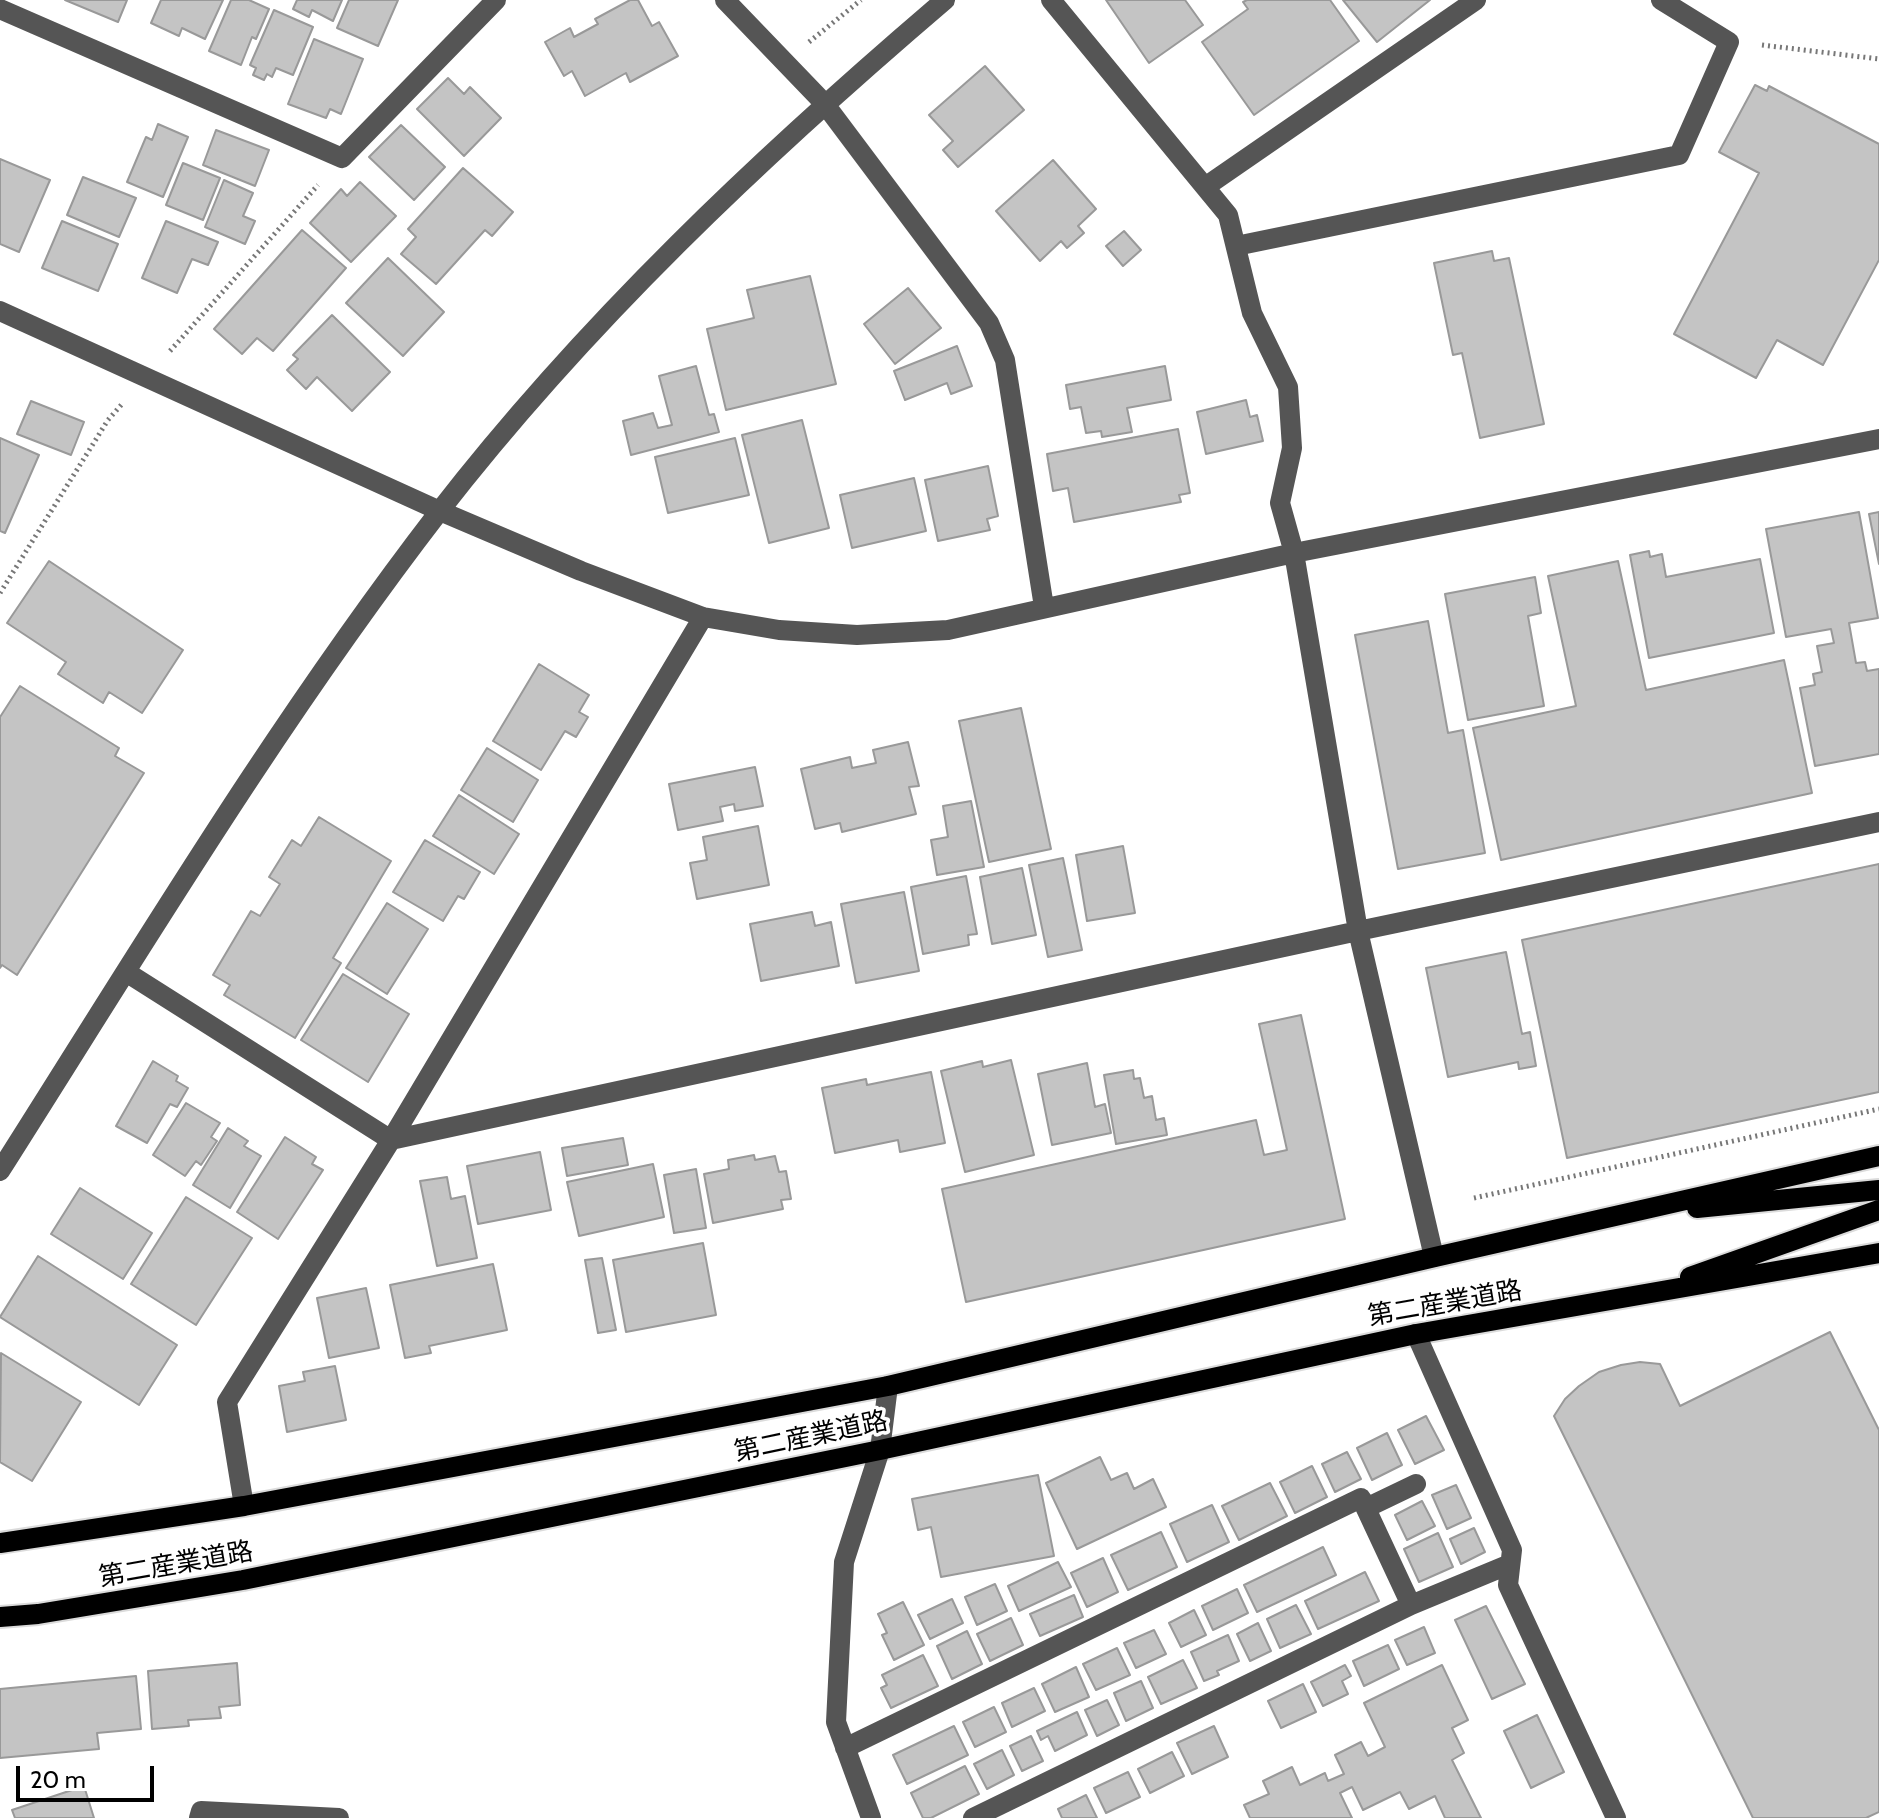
<!DOCTYPE html>
<meta charset="utf-8">
<style>
body{margin:0}
#map{position:relative;width:1879px;height:1818px;overflow:hidden;background:#fff;font-family:Cabin,sans-serif}
canvas{display:block}
.scale{position:absolute;left:16px;top:1766px;width:138px;height:36px;box-sizing:border-box;border:4px solid #000;border-top:0;padding-left:10px;font-size:24px;line-height:28px;white-space:nowrap;color:#000;-webkit-text-stroke:6px #fff;paint-order:stroke}
</style>
<div id="map">
<canvas width="1879" height="1818"></canvas>
<div class="scale">20 m</div>
</div>
<script>
const ctx = document.querySelector('canvas').getContext('2d');
ctx.lineJoin = 'round';
function fillPath(path, color) { ctx.fillStyle = color; ctx.fill(path, 'evenodd'); }
function trace(path, color, width, dash) { ctx.strokeStyle = color; ctx.lineWidth = width; ctx.lineCap = dash ? 'butt' : 'round'; ctx.setLineDash(dash || []); ctx.stroke(path); }
function label(font, color, halo, rows, align = 'center') {
  ctx.font = font + ' Cabin,"Noto Sans JP",sans-serif'; ctx.lineWidth = 7; ctx.setLineDash([]); ctx.textBaseline = 'middle'; ctx.strokeStyle = halo; ctx.fillStyle = color; for (const [text, x, y, turn = 0] of rows) {
    ctx.save(); ctx.translate(x, y); ctx.rotate((+turn || 0) * Math.PI / 180); ctx.textAlign = isNaN(turn) ? turn : align; if (halo) ctx.strokeText(text, 0, 0); ctx.fillText(text, 0, 0); ctx.restore();
  }
}
const building = new Path2D(`
 M65,0H127L118,22Z
 M161,0H223L205,39L182,28L179,36L151,23Z
 M231,0H249L269,9L256,39L252,37L241,65L209,51Z
 M297,0H342L333,21L312,10L309,17L293,9Z
 M349,0H398L378,46L337,28Z
 M630,0H638L652,26L659,22L678,56L630,82L626,73L585,96L572,71L564,76L545,42L570,28L574,37L598,24L595,19Z
 M1106,0H1185L1203,25L1149,63Z
 M1247,0H1330L1359,41L1254,115L1202,42L1248,9L1243,2Z
 M1343,0H1430L1377,42Z
 M274,10L313,27L293,75L276,68L272,77L267,74L264,80L253,75L256,68L250,65Z
 M314,39L363,59L341,114L330,109L326,118L288,104Z
 M985,66L1024,110L958,167L943,150L953,141L929,115Z
 M448,78L464,94L470,87L501,118L464,156L417,109Z
 M1755,85L1767,91L1769,86L1879,144V260L1823,365L1777,340L1756,378L1674,334L1759,173L1719,152Z
 M158,124L188,137L163,197L127,182L146,137L152,140Z
 M401,125L445,167L414,200L369,157Z
 M216,130L269,150L255,186L203,165Z
 M0,159L50,180L19,252L0,244Z
 M1053,160L1096,209L1078,226L1084,233L1067,248L1061,241L1040,261L996,211Z
 M183,163L220,178L203,220L166,205Z
 M463,168L513,212L492,236L485,230L436,284L401,254L416,237L408,229Z
 M83,177L136,198L119,237L67,215Z
 M224,180L253,193L243,216L255,221L245,244L205,227Z
 M360,182L396,216L351,262L310,223L341,189L347,196Z
 M62,221L118,244L98,291L42,268Z
 M166,221L218,242L208,265L192,259L177,293L142,278Z
 M302,230L346,268L273,351L257,338L242,354L214,329Z
 M1124,231L1141,250L1123,266L1106,246Z
 M1492,251L1494,261L1509,258L1544,424L1480,438L1462,353L1453,355L1434,263Z
 M388,258L444,312L403,356L346,303Z
 M810,276L836,384L726,410L707,329L754,318L747,290Z
 M908,288L941,328L895,364L864,324Z
 M332,315L390,372L352,411L317,377L306,389L287,370L298,359L293,355Z
 M957,346L972,386L951,394L947,383L905,400L894,371Z
 M696,366L709,415L714,414L719,432L631,455L623,421L653,413L658,428L672,425L659,376Z
 M1165,366L1171,400L1127,408L1132,432L1102,437L1101,431L1086,433L1081,407L1070,409L1066,385Z
 M1246,400L1250,417L1257,415L1263,441L1206,454L1197,412Z
 M31,401L84,422L71,455L17,434Z
 M802,420L829,528L769,543L742,435Z
 M1178,429L1190,493L1179,495L1181,502L1074,522L1068,488L1053,491L1047,454Z
 M0,438L39,455L5,533L0,531Z
 M735,438L749,495L668,513L655,457Z
 M988,466L998,516L987,519L990,530L938,541L925,480Z
 M914,478L926,531L852,548L840,495Z
 M1859,512L1878,618L1849,623L1856,663L1865,662L1867,671L1879,669V754L1815,766L1800,688L1815,685L1813,674L1822,672L1817,646L1834,643L1831,629L1786,637L1766,529Z
 M1879,512V564L1869,514Z
 M1649,551L1650,557L1662,554L1666,577L1760,559L1774,633L1649,658L1630,555Z
 M49,561L183,650L142,713L109,692L103,703L58,674L66,662L7,623Z
 M1618,561L1646,690L1784,660L1812,793L1501,860L1473,728L1576,706L1548,576Z
 M1535,577L1541,613L1528,616L1544,706L1468,720L1445,594Z
 M1428,621L1448,733L1463,730L1485,853L1398,869L1355,635Z
 M539,664L589,695L579,712L588,717L576,737L565,731L541,770L493,741Z
 M20,686L119,748L115,756L144,773L17,975L2,965L0,968V717Z
 M1021,708L1051,849L989,862L959,721Z
 M908,742L919,786L909,787L916,814L842,832L840,823L815,829L801,769L850,757L852,768L876,763L873,750Z
 M487,748L538,780L513,822L461,790Z
 M755,767L763,806L735,811L734,804L720,807L723,821L678,830L669,784Z
 M459,795L519,834L494,874L433,836Z
 M971,801L984,867L937,875L931,840L948,837L943,806Z
 M319,817L391,861L333,958L341,963L295,1038L224,995L230,985L213,975L251,911L260,916L280,884L269,877L292,840L301,846Z
 M758,826L769,885L697,899L690,863L707,860L703,837Z
 M425,840L480,872L464,899L458,896L443,921L393,892Z
 M1123,846L1135,913L1087,921L1076,855Z
 M1063,858L1082,950L1048,957L1029,865Z
 M1879,864V1092L1567,1158L1522,940Z
 M1022,868L1036,935L992,944L980,877Z
 M966,876L977,934L968,935L969,945L923,954L911,887Z
 M904,892L919,971L856,983L841,904Z
 M387,903L428,929L387,994L346,968Z
 M812,912L815,926L831,922L839,966L761,981L750,924Z
 M1506,952L1522,1034L1530,1032L1536,1066L1519,1069L1518,1062L1448,1077L1426,968Z
 M343,974L409,1014L368,1082L301,1040Z
 M1301,1015L1345,1219L966,1302L942,1189L1256,1120L1264,1155L1287,1150L1259,1024Z
 M1011,1060L1034,1155L965,1172L941,1071L982,1061L983,1067Z
 M153,1061L178,1076L176,1081L188,1088L177,1107L170,1104L147,1143L116,1126Z
 M1087,1063L1095,1107L1105,1104L1111,1133L1052,1145L1038,1074Z
 M1133,1070L1134,1079L1140,1078L1144,1098L1152,1096L1156,1120L1164,1118L1167,1135L1116,1144L1104,1075Z
 M931,1072L945,1143L900,1152L898,1140L835,1153L822,1088L866,1079L867,1085Z
 M186,1103L220,1123L211,1137L217,1141L201,1165L196,1161L185,1176L153,1155Z
 M228,1128L248,1141L244,1146L261,1156L230,1208L193,1185Z
 M285,1137L316,1157L312,1164L323,1170L278,1239L237,1212Z
 M623,1138L628,1165L567,1176L562,1148Z
 M540,1152L551,1210L478,1224L467,1166Z
 M754,1155L755,1160L775,1156L779,1172L786,1171L791,1199L781,1200L783,1209L713,1223L704,1174L729,1169L728,1160Z
 M653,1164L664,1217L579,1236L567,1182Z
 M696,1169L706,1228L674,1233L664,1175Z
 M447,1177L451,1199L465,1196L477,1258L437,1266L420,1181Z
 M80,1188L152,1233L123,1279L51,1234Z
 M186,1197L252,1238L196,1325L131,1284Z
 M703,1243L716,1315L626,1332L613,1260Z
 M38,1256L177,1345L139,1405L0,1317Z
 M602,1258L616,1330L598,1333L585,1260Z
 M493,1264L507,1330L429,1346L431,1353L405,1358L390,1285Z
 M366,1288L379,1348L329,1358L317,1298Z
 M1830,1332L1879,1430V1812L1866,1818H1753L1554,1416L1565,1399L1579,1386L1599,1372L1621,1365L1640,1362L1660,1364L1680,1406Z
 M1,1353L81,1402L32,1481L0,1462Z
 M335,1366L346,1420L287,1432L279,1386L305,1381L303,1372Z
 M1426,1416L1444,1450L1415,1464L1398,1430Z
 M1387,1433L1402,1465L1372,1480L1357,1448Z
 M1347,1452L1361,1479L1335,1492L1322,1464Z
 M1100,1457L1111,1480L1127,1473L1134,1489L1153,1479L1166,1507L1077,1549L1046,1483Z
 M1312,1466L1327,1497L1295,1513L1280,1482Z
 M1038,1475L1054,1556L941,1577L931,1527L918,1530L912,1499Z
 M1270,1483L1287,1516L1239,1540L1222,1506Z
 M1456,1485L1471,1518L1447,1529L1432,1495Z
 M1422,1501L1435,1526L1407,1540L1395,1515Z
 M1212,1505L1229,1542L1187,1562L1170,1524Z
 M1474,1528L1485,1552L1461,1564L1450,1539Z
 M1161,1532L1177,1567L1128,1590L1111,1555Z
 M1438,1533L1453,1567L1419,1582L1404,1549Z
 M1323,1547L1336,1575L1257,1612L1244,1585Z
 M1103,1558L1118,1592L1087,1607L1071,1573Z
 M1058,1562L1071,1587L1019,1611L1008,1586Z
 M1365,1572L1379,1601L1318,1629L1305,1601Z
 M995,1584L1007,1611L977,1625L965,1597Z
 M1237,1589L1248,1613L1213,1630L1202,1606Z
 M1074,1595L1083,1617L1040,1636L1030,1614Z
 M952,1599L963,1623L930,1639L918,1615Z
 M903,1602L924,1645L894,1660L882,1635L887,1633L878,1614Z
 M1296,1605L1311,1634L1280,1648L1267,1619Z
 M1486,1606L1525,1684L1492,1699L1455,1620Z
 M1194,1610L1206,1635L1181,1647L1169,1623Z
 M1011,1618L1023,1645L990,1661L977,1634Z
 M1258,1623L1271,1651L1250,1661L1237,1634Z
 M1424,1627L1435,1653L1407,1665L1395,1640Z
 M1154,1630L1166,1654L1136,1668L1124,1643Z
 M967,1631L982,1664L952,1679L937,1646Z
 M1228,1635L1239,1661L1217,1671L1219,1675L1204,1681L1191,1652Z
 M1388,1645L1399,1669L1364,1686L1353,1661Z
 M1117,1648L1130,1675L1096,1690L1083,1664Z
 M923,1655L938,1686L891,1708L881,1688L887,1685L882,1675Z
 M1183,1660L1197,1688L1161,1704L1148,1677Z
 M237,1663L240,1705L219,1707L221,1718L188,1720L189,1726L152,1729L148,1671Z
 M1345,1665L1351,1676L1342,1681L1348,1694L1323,1706L1311,1682Z
 M1442,1665L1468,1720L1452,1728L1464,1753L1452,1760L1481,1818H1445L1435,1796L1409,1809L1400,1792L1363,1810L1352,1787L1340,1793L1352,1818H1250L1244,1805L1269,1794L1263,1781L1292,1767L1300,1785L1325,1773L1328,1781L1344,1774L1335,1755L1361,1742L1368,1756L1385,1747L1364,1703Z
 M1076,1667L1089,1697L1055,1712L1042,1684Z
 M136,1676L141,1729L97,1733L99,1749L0,1758V1689Z
 M1141,1681L1153,1708L1126,1721L1114,1693Z
 M1303,1684L1316,1712L1281,1728L1268,1701Z
 M1034,1688L1045,1711L1012,1727L1002,1703Z
 M1107,1700L1119,1725L1097,1736L1085,1710Z
 M994,1707L1006,1732L975,1747L963,1722Z
 M1077,1712L1087,1735L1055,1751L1048,1736L1041,1740L1037,1731Z
 M1537,1715L1564,1772L1531,1788L1504,1731Z
 M954,1726L968,1755L907,1784L893,1755Z
 M1214,1726L1228,1757L1192,1774L1177,1743Z
 M1031,1736L1043,1761L1022,1771L1010,1746Z
 M1002,1750L1014,1775L987,1789L974,1764Z
 M1172,1752L1184,1776L1150,1793L1138,1769Z
 M965,1766L979,1794L931,1818H923L911,1793Z
 M1128,1772L1140,1797L1106,1813L1094,1788Z
 M84,1786L94,1818H15L12,1810Z
 M1086,1795L1097,1818H1062L1058,1809Z`);
const path = new Path2D(`
 M809,42L861,0
 M1762,45L1879,59
 M170,351L318,185
 M0,593L108,420L123,403
 M1474,1198L1879,1109`);
const minor = new Path2D(`
 M725,0L824,103L989,323L1005,360L1044,607
 M1051,0L1228,215L1252,313L1288,387L1292,448L1280,503L1294,553L1358,931L1434,1257
 M0,9L342,158L496,0
 M1205,187L1476,0
 M1236,246L1679,155L1729,42L1661,0
 M0,311L440,511L581,571L703,617L779,630L857,635L948,630L1294,553L1879,439
 M126,972L391,1140L1358,931L1879,822
 M0,1171C141,949 277,722 438,513C586,322 761,157 945,0
 M1416,1334L1512,1550L1508,1585L1616,1818
 M244,1506L227,1402L391,1140L703,617
 M1366,1508L1416,1484
 M845,1748L1361,1498L1411,1605
 M199,1818L201,1811L339,1818
 M871,1818L836,1722L844,1562L880,1450L888,1386
 M973,1818L1411,1605L1510,1564`);
const major = new Path2D(`
 M1697,1208L1879,1190
 M1690,1277L1879,1210
 M0,1543L244,1506L888,1386L1435,1257L1879,1156
 M0,1617L38,1614L243,1580L880,1450L1416,1334L1879,1253`);
const streetNames = [
 ["第二産業道路",1445,1304,-10],
 ["第二産業道路",811,1437,-12],
 ["第二産業道路",176,1565,-10]
];
fillPath(building, '#c4c4c4');
trace(building, '#999', 2);
trace(major, '#dbdbdb', 24);
trace(path, '#777', 5, [2, 4]);
trace(minor, '#555', 20);
trace(major, '#000', 20);
label('26px', '#000', '#fff', streetNames);
</script>
